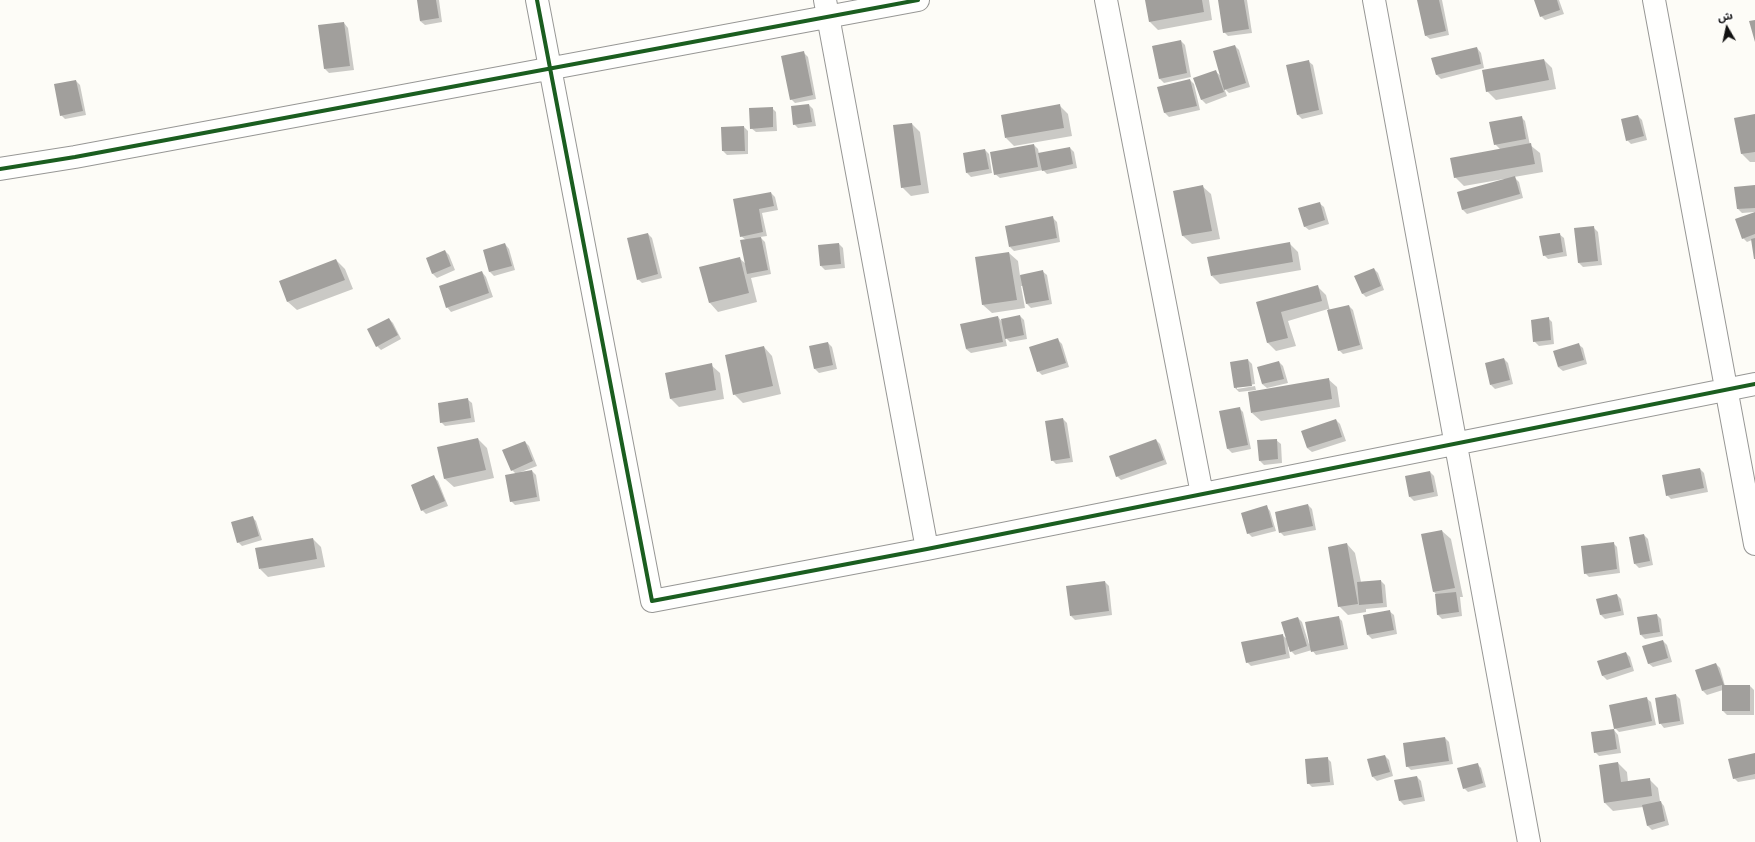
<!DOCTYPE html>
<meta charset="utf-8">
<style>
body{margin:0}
#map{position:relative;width:1755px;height:842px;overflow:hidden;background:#fdfcf7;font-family:Merriweather,"Noto Sans Arabic",serif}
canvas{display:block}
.north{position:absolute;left:1707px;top:8px;width:40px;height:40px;-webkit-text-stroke:3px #fff;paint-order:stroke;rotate:351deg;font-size:11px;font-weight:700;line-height:16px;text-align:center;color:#111}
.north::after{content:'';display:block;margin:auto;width:14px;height:18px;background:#111;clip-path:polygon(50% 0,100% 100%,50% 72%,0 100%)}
</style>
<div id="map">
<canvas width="1755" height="842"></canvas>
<div class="north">ش</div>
</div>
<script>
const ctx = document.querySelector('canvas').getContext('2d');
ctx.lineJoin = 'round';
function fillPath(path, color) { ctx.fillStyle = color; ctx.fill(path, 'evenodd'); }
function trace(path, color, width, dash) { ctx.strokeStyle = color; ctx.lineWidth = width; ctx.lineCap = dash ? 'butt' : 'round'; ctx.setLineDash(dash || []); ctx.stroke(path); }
const shadow = new Path2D(`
 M418,0H439L442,22L425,25L420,21Z
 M1146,0H1209L1212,20L1158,30L1150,22Z
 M1219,0H1247L1252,33L1228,36L1224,32Z
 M1418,0H1442L1449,35L1430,39L1425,35Z
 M1535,0H1559L1564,14L1545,20L1541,16Z
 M344,23L348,28L354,70L329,73L325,69L320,26Z
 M1181,41L1185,45L1191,77L1164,83L1160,79L1153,46Z
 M1235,46L1239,50L1250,87L1229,93L1224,88L1227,96L1206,104L1202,100L1194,79L1215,71L1222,77Z
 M1477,48L1481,53L1484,68L1441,79L1437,75L1433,59Z
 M804,53L808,57L816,99L795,103L791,99Z
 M1544,60L1552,68L1556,89L1496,100L1487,91Z
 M1308,61L1313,65L1323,114L1302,119L1298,115Z
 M1190,80L1194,84L1200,110L1169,117L1165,113L1159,88Z
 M76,81L80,85L86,115L65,119L61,115Z
 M809,105L813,109L816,126L798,128L794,124Z
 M1060,106L1068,114L1072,136L1014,146L1006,138Z
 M772,108L776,112L777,131L756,132L751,128Z
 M1755,115V162H1750L1742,154L1735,119Z
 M1638,116L1642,120L1647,140L1631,144L1627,140Z
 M1521,117L1525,121L1530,145L1540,153L1543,172L1514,177L1519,182L1523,198L1467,214L1463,210L1458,193L1505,180L1504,179L1464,186L1455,177L1501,150L1495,144Z
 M912,124L920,132L929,193L911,196L902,187Z
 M744,127L748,131V154L727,155L723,151Z
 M1034,145L1038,149L1039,154L1070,148L1074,152L1077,168L1047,174L1043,170L1000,178L995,174Z
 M985,150L989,154L992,173L971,177L967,173Z
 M1202,186L1211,194L1220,239L1192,244L1183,236L1174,191Z
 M1755,186V212L1742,213L1738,209Z
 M771,193L775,197L778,210L762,213L767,236L760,237L765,242L771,274L751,278L757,302L718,312L710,303L700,268L739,258L746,264V240L741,236L735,200Z
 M1319,203L1324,207L1329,224L1309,230L1304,226Z
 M1755,213V257L1752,240L1747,242L1743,238Z
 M1052,217L1057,222L1060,242L1014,251L1010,247Z
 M1594,228L1598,232L1602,265L1583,267L1579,263Z
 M648,234L652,238L662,278L642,283L638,279Z
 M1559,234L1564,238L1567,256L1548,259L1544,255Z
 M1289,243L1298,252L1301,270L1220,284L1212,276Z
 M505,244L509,249L515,270L494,276L490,272L484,251Z
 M839,244L843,248L845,268L825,270L821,266Z
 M445,251L449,255L455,270L437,278L433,274L427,259Z
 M1009,253L1018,261L1020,276L1042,271L1047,275L1052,304L1031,308L1027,304L1023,286H1021L1025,308L992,313L983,305Z
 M336,260L345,269L353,289L297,310L288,302L280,282Z
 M1374,269L1378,273L1384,290L1366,297L1362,293Z
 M482,272L486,277L493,297L451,312L447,307Z
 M1317,286L1326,295L1330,311L1349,306L1353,310L1363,349L1343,354L1339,350L1328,309L1288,321L1296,346L1276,351L1268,343L1257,303Z
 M1020,316L1024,320L1027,339L1010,342L1005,337L1007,346L971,353L966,349L998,317L1003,323Z
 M1548,318L1552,322L1554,344L1539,346L1534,341Z
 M389,319L393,323L401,339L381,350L377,346Z
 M1058,340L1062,344L1069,367L1042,375L1038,371Z
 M828,343L832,347L837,369L819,373L815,369L811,347Z
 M1578,344L1583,348L1587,364L1563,371L1558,367Z
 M764,347L772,356L781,394L743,403L734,394Z
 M1504,359L1508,363L1513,384L1495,389L1491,385Z
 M1248,360L1252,364L1255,384L1237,387V389L1255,386L1256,390L1239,392L1235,388Z
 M1279,362L1283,366L1288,383L1267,388L1262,384Z
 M711,365L720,373L724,399L679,407L671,399L666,374Z
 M1328,379L1337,387L1340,407L1261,421L1252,413Z
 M467,399L472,403L475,422L445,426L441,422Z
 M1239,408L1243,412L1251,449L1232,453L1228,449Z
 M1063,419L1067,423L1073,462L1056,464L1052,460Z
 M1336,420L1340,424L1346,441L1312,452L1307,448Z
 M478,439L487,448L494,478L454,487L445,479L438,448Z
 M1156,440L1160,444L1167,464L1121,480L1117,476Z
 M1276,440L1281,444L1282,463L1264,465L1260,461Z
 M525,442L529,446L537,466L521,472L532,471L536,475L540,501L515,505L511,501L516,474L512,470Z
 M1700,469L1704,473L1708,492L1671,499L1667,495Z
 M1430,472L1434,476L1438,496L1414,501L1410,497Z
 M434,477L438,481L448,506L426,514L422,510Z
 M1308,505L1312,509L1316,530L1284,536L1280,532Z
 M1266,506L1270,511L1276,531L1252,537L1248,533Z
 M252,517L256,521L262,540L242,546L238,542Z
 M1442,531L1451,539L1463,597H1460L1462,616L1442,619L1438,615L1437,595L1434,592L1422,535Z
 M1644,535L1648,539L1653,565L1639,568L1635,564Z
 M313,539L321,547L325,567L268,577L260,569Z
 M1613,543L1617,547L1620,573L1589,577L1585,573Z
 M1347,544L1355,553L1361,582L1381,581L1385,585L1387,607L1366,609V612L1348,615L1339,606Z
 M1105,582L1109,586L1112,615L1075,620L1071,616Z
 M1617,595L1621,599L1624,615L1605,619L1601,615L1597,600Z
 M1389,611L1394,615L1397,634L1372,639L1368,635Z
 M1657,615L1661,619L1663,636L1645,639L1641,635Z
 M1338,617L1342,621L1348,649L1316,655L1312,650L1295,655L1291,651L1289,646L1288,647L1290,658L1251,666L1247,662L1282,635L1287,639L1298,618L1302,622L1309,644Z
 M1663,641L1667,645L1672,662L1653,667L1648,663Z
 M1626,653L1630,657L1634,671L1607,680L1602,675Z
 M1716,664L1720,668L1725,686H1750L1754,690V715H1727L1723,711V690L1707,695L1703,691Z
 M1676,695L1680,699L1684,724L1664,728L1660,723Z
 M1646,698L1651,702L1656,725L1619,732L1615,728Z
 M1614,730L1618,735L1621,753L1599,756L1595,752Z
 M1445,738L1449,742L1453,764L1411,770L1407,766Z
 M1755,754V779L1738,782L1734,778Z
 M1385,756L1389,760L1393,776L1377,781L1373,777Z
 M1327,758L1331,762L1334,785L1312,787L1308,783Z
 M1618,763L1627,772L1628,782L1649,779L1658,788L1660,801L1664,806L1669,825L1652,830L1648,826L1643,807L1613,811L1605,803Z
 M1477,764L1481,768L1486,787L1468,792L1464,788Z
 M1417,777L1421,781L1425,801L1404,805L1400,801Z`);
const building = new Path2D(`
 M417,0H436L439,18L420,21Z
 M1145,0H1202L1204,12L1149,22Z
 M1218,0H1244L1249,29L1223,33Z
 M1417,0H1439L1446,31L1425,36Z
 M1534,0H1557L1560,10L1540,17Z
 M1755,20V42L1749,21Z
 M344,22L350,66L324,69L318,25Z
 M1181,40L1187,73L1159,79L1152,46Z
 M1235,45L1246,83L1224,90L1213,51Z
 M1477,47L1481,64L1436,75L1431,58Z
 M804,51L813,95L790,100L781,56Z
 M1544,59L1549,80L1486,92L1482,70Z
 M1309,60L1319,110L1297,115L1286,65Z
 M1216,70L1224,92L1201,100L1193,78Z
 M1190,79L1197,106L1164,113L1157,87Z
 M76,80L83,111L60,116L54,84Z
 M809,104L812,122L793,125L791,106Z
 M1060,104L1064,128L1005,138L1001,115Z
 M773,107V127L750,129L749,108Z
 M1755,114V152L1741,154L1734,118Z
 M1638,115L1644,136L1626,141L1621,119Z
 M1522,116L1526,139L1494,145L1489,122Z
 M912,123L921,185L901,188L893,125Z
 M744,126L745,151H722L721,127Z
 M1531,143L1535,164L1454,178L1450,158Z
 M1034,144L1038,167L994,175L990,152Z
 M1070,147L1073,164L1042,171L1038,153Z
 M985,149L989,169L966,173L963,153Z
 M1515,176L1520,194L1462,210L1457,192Z
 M1203,185L1212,231L1182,236L1173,191Z
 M1755,185V208L1737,209L1734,187Z
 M771,192L774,206L759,209L763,232L740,237L733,199Z
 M1320,202L1325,220L1304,227L1298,208Z
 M1755,212V234L1742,239L1735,219Z
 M1053,216L1057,238L1009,247L1005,226Z
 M1594,226L1598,261L1578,263L1574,228Z
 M648,233L658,274L637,280L627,238Z
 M1560,233L1563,252L1543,256L1539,236Z
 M761,237L768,270L747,274L740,240Z
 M1755,238V259H1754L1751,239Z
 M1290,242L1293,262L1211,276L1207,257Z
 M505,243L512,266L489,272L483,250Z
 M839,243L841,264L820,266L818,245Z
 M445,250L451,266L432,274L426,258Z
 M1009,252L1017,300L982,305L975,257Z
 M740,257L749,293L709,303L699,267Z
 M336,259L345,280L287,302L279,281Z
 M1374,268L1381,286L1362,294L1354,276Z
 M1043,270L1049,300L1026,304L1020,275Z
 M482,271L489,293L446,308L439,286Z
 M1318,285L1322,301L1281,312L1288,338L1267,343L1256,302Z
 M1349,305L1360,345L1338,351L1327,310Z
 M1020,315L1024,335L1005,339L1001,319Z
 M998,316L1003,342L966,349L960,324Z
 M1549,317L1551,340L1533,342L1531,320Z
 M389,318L398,335L376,347L367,329Z
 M1058,338L1066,363L1037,372L1029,347Z
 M828,342L833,365L814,369L809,346Z
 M1579,343L1584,360L1558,367L1553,351Z
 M764,346L773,386L733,395L725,355Z
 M1504,358L1510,380L1490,385L1485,363Z
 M1248,359L1252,386L1234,388L1230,362Z
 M1279,361L1284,379L1262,384L1257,367Z
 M712,363L716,390L670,399L665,373Z
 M1329,378L1332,399L1251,413L1248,392Z
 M468,398L471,418L440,423L438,403Z
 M1240,407L1248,445L1227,449L1219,411Z
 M1063,418L1070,458L1051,461L1045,421Z
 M1336,419L1342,437L1307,448L1301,431Z
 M478,438L486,470L444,479L437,447Z
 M1156,439L1164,460L1116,477L1109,456Z
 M1277,439L1278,459L1259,461L1257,440Z
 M525,441L533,461L511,471L502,450Z
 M1700,468L1704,488L1666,496L1662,475Z
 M532,470L537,497L510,502L505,475Z
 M1430,471L1434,492L1409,497L1405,476Z
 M434,475L445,501L421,511L411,485Z
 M1308,504L1313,526L1279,533L1275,512Z
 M1267,505L1273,527L1247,534L1241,513Z
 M253,516L259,536L237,543L231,522Z
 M1442,530L1455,588L1433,592L1421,534Z
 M1644,534L1650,561L1634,564L1629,537Z
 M313,538L317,559L259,569L255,548Z
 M1614,542L1617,569L1584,574L1581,546Z
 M1347,543L1358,604L1338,607L1328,547Z
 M1381,580L1383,603L1359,605L1357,582Z
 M1105,581L1109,611L1070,616L1066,586Z
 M1456,592L1459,612L1437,615L1435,594Z
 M1617,594L1621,611L1600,615L1596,599Z
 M1390,610L1394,630L1367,635L1363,615Z
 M1657,614L1660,632L1640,635L1637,617Z
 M1339,616L1344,645L1311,652L1305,622Z
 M1298,617L1307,646L1290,652L1281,622Z
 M1283,634L1286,654L1246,663L1241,642Z
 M1663,640L1668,658L1648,664L1642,646Z
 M1626,652L1631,667L1602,676L1597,661Z
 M1716,663L1724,685H1750V711H1722V685L1702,691L1695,670Z
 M1676,694L1680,721L1659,724L1655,698Z
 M1647,697L1652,721L1614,729L1609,705Z
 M1614,729L1617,749L1594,753L1591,732Z
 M1445,737L1449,761L1406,767L1403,743Z
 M1755,753V774L1733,779L1728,759Z
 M1385,755L1390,772L1372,777L1367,759Z
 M1328,757L1330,782L1307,784L1305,759Z
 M1618,762L1621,782L1650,778L1652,796L1604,803L1599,765Z
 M1478,763L1483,783L1463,789L1457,768Z
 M1417,776L1422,797L1399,801L1394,780Z
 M1661,801L1665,821L1647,826L1642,805Z`);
const street = new Path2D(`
 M537,0L652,601L927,549L1755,384
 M825,0L927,549
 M1106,0L1202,494
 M1374,0L1529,842
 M1654,0L1755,544
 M0,169L75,157L918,0`);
const cycleway = new Path2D(`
 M537,0L652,601L927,549L1755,384
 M0,169L75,157L918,0`);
fillPath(shadow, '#0003');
fillPath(building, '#a19f9c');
trace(street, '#979795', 24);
trace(street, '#fffffe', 22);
trace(cycleway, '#1b5e20', 4);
</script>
